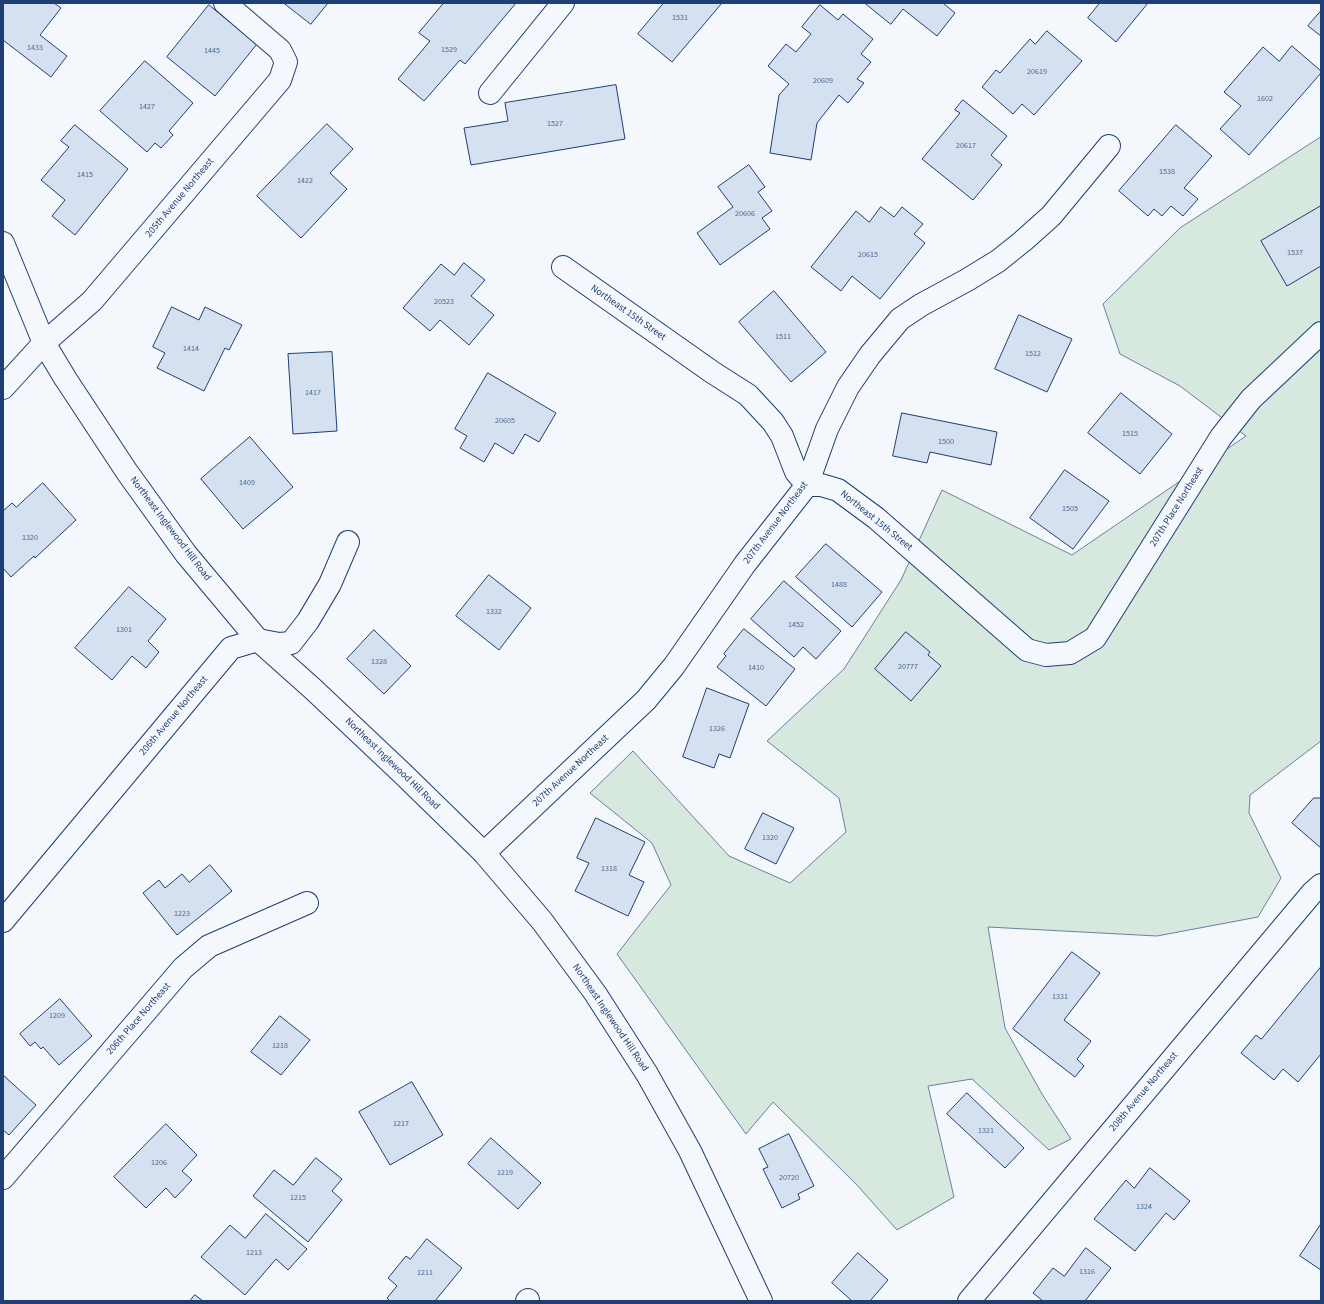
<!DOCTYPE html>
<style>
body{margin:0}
#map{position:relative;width:1324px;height:1304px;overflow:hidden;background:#f4f7fb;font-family:"Source Sans 3",sans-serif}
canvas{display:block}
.frame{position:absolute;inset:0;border:4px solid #1d3f73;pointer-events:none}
</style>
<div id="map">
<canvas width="1324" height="1304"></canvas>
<div class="frame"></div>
</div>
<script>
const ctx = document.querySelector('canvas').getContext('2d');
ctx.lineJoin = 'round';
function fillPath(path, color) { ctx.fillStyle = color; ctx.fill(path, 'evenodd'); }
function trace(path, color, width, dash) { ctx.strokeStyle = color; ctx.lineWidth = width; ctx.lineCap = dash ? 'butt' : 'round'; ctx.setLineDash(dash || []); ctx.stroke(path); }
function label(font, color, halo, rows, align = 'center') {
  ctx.font = font + ' "Source Sans 3",sans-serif'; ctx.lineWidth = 3; ctx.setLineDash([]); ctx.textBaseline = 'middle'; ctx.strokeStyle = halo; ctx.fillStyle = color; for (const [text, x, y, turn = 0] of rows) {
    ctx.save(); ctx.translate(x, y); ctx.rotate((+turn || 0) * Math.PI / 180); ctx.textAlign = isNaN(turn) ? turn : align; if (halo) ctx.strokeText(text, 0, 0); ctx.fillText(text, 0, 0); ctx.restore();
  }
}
const green = new Path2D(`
 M1321,137V741L1250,795L1249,813L1281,878L1258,917L1157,936L988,927L1005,1028L1042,1094L1071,1139L1049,1150L972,1079L928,1086L954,1197L897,1230L857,1185L773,1102L746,1134L617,954L671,885L652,843L590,793L633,751L729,856L790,883L846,832L839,798L767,741L844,669L901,580L942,490L1072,555L1246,436L1180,386L1120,354L1103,304L1180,228Z`);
const building = new Path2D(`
 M3,3H54L61,8L40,35L67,56L51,77L3,40Z
 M284,3H328L311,24Z
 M444,3H516L465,64L460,60L424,101L398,79L430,41L419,33Z
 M664,3H722L672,62L638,34Z
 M865,3H943L955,13L937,36L903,9L891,24Z
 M1100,3H1148L1116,42L1088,18Z
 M209,5L257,44L215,96L167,57Z
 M820,5L838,20L843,14L873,39L861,54L871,62L857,79L864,83L848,103L839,95L817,123L811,160L770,153L779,95L789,84L768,66L786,44L796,52L811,34L802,27Z
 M1321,11V36L1308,26Z
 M1047,31L1082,61L1034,115L1022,104L1013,114L982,87L996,70L1000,73L1030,39L1035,44Z
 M1292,46L1321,71V73L1249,155L1220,129L1241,106L1224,92L1263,47L1279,61Z
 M145,61L193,103L169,131L173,135L161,148L155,143L147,152L100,111Z
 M616,85L625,139L471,165L464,128L508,121L505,103Z
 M963,100L1007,136L991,155L1002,165L973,200L922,159L960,113L955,110Z
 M327,124L353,149L330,173L347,189L301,238L257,196Z
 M75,125L128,169L75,235L52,216L65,200L41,180L69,147L61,141Z
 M1176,125L1212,156L1184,188L1198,199L1183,216L1171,206L1162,216L1154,209L1148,216L1119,191Z
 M749,165L765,187L758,192L772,211L762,218L770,229L720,265L697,233L733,207L718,187Z
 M1321,206V266L1287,286L1261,241Z
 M881,207L894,217L902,207L923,224L914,234L925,243L880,299L852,276L841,291L811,267L856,211L869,222Z
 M464,263L485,280L471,296L494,315L469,345L440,320L430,331L403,308L441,264L454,275Z
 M774,291L826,352L791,382L739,322Z
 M172,307L199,320L205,307L242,325L229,350L225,348L204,391L157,368L165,353L153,347Z
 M1019,315L1072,339L1047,392L995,369Z
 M332,352L337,431L293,434L288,354Z
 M488,373L556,413L539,442L525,434L513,454L495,443L484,462L460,448L467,436L455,429Z
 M1121,393L1172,434L1140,474L1088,433Z
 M902,413L997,432L991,465L930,452L927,463L893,456Z
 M250,437L293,487L243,529L201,479Z
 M1065,470L1109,501L1073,549L1030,518Z
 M43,483L76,520L35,558L34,556L11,577L3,568V511L12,503L16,507Z
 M826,544L882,592L852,627L796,577Z
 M489,575L531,608L499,650L456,616Z
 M784,581L841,631L816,659L803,647L794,657L751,619Z
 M129,587L166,619L148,641L159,652L146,668L132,656L112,680L75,648Z
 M744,629L795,669L766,706L717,667L726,656L724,654Z
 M374,630L411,666L384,694L347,659Z
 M906,632L930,652L928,655L941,666L911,701L875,669Z
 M707,688L749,704L730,758L719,754L714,768L683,757Z
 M1314,798H1321V848L1292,823Z
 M763,813L794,828L776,864L745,849Z
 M596,818L645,842L629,875L644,882L628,916L575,891L589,863L577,858Z
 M210,865L232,891L177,935L143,893L159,880L165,888L182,874L189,882Z
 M1072,952L1100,973L1064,1020L1091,1041L1077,1059L1084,1066L1075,1077L1013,1029Z
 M1321,967V1054L1298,1082L1283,1069L1274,1080L1241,1053L1256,1035L1261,1039Z
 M60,999L92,1036L59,1065L43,1047L41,1049L35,1042L30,1046L20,1034Z
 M280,1016L310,1040L281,1075L251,1052Z
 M3,1075L36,1105L9,1135L3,1130Z
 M412,1082L443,1135L390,1165L359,1112Z
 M967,1093L1024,1148L1005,1168L947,1114Z
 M166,1124L197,1155L182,1171L192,1180L175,1198L166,1188L146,1208L114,1177Z
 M789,1134L814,1186L798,1194L800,1199L782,1208L763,1169L768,1167L759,1149Z
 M491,1138L541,1183L518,1209L468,1164Z
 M316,1158L342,1179L332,1191L342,1200L308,1242L253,1196L274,1170L293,1185Z
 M1150,1168L1190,1201L1174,1220L1166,1213L1135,1251L1094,1219L1126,1180L1134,1188Z
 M266,1214L307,1249L288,1270L276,1259L245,1295L201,1257L230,1225L245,1238Z
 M1321,1224V1270L1300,1256Z
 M427,1239L462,1268L435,1301H390L387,1298L397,1286L388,1278L406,1256L410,1259Z
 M1086,1248L1111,1268L1085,1301H1043L1033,1293L1053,1268L1064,1276Z
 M858,1253L888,1280L870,1301H852L832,1283Z
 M195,1295L203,1301H190Z`);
const street = new Path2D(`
 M490,93L563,3
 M563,267L712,372L748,395L773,422L782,436L796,472L807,485H821L838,490L876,518L1027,650L1046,655L1070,653L1095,638L1221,437L1251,399L1321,333
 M3,388L44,343L92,301L280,80L286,62L280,50L225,3
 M484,853L646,700L674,666L745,564L807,485L827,429L848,387L870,355L900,319L921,305L967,280L998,261L1023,241L1051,216L1109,146
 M3,921L231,648L258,640L279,644L291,643L308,621L330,584L348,542
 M3,1178L183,968L209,946L307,903
 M527,1301L528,1300
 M969,1301L1312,893L1321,885`);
const secondary = new Path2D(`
 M3,243L44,343L65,378L127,472L186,554L258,640L313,689L402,773L484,853L542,921L595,993L647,1074L690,1151L761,1301`);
const numberNames = [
 ["1531",680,18],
 ["1433",35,48],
 ["1529",449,50],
 ["1445",212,51],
 ["20619",1037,72],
 ["20609",823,81],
 ["1602",1265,99],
 ["1427",147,107],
 ["1527",555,124],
 ["20617",966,146],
 ["1538",1167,172],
 ["1415",85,175],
 ["1422",305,181],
 ["20606",745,214],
 ["1537",1295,253],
 ["20615",868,255],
 ["20523",444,302],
 ["1511",783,337],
 ["1414",191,349],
 ["1512",1033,354],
 ["1417",313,393],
 ["20605",505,421],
 ["1515",1130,434],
 ["1500",946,442],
 ["1409",247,483],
 ["1505",1070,509],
 ["1320",30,538],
 ["1488",839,585],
 ["1332",494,612],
 ["1452",796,625],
 ["1301",124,630],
 ["1328",379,662],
 ["20777",908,667],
 ["1410",756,668],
 ["1326",717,729],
 ["1320",770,838],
 ["1318",609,869],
 ["1223",182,914],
 ["1331",1060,997],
 ["1209",57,1016],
 ["1218",280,1046],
 ["1217",401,1124],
 ["1321",986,1131],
 ["1206",159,1163],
 ["1219",505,1173],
 ["20720",789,1178],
 ["1215",298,1198],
 ["1324",1144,1207],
 ["1213",254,1253],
 ["1316",1087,1272],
 ["1211",425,1273]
];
const streetNames = [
 ["205th Avenue Northeast",180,198,-50],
 ["Northeast 15th Street",628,313,35],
 ["207th Place Northeast",1177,507,-58],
 ["Northeast 15th Street",876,521,39],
 ["207th Avenue Northeast",776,523,-53],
 ["Northeast Inglewood Hill Road",170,529,53],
 ["206th Avenue Northeast",174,716,-50],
 ["Northeast Inglewood Hill Road",392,764,44],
 ["207th Avenue Northeast",571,771,-43],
 ["Northeast Inglewood Hill Road",610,1018,56],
 ["206th Place Northeast",139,1019,-49],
 ["208th Avenue Northeast",1144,1092,-50]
];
fillPath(green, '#d7e8df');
trace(green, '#687fa3', 1);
fillPath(building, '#d5e0f0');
trace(building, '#1d3f73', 1);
trace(street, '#1d3f73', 24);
trace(secondary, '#1d3f73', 24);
trace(street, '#f4f7fb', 22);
trace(secondary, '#f4f7fb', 22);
label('8px', '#4b6792', null, numberNames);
label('10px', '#1d3f73', '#f4f7fb', streetNames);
</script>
